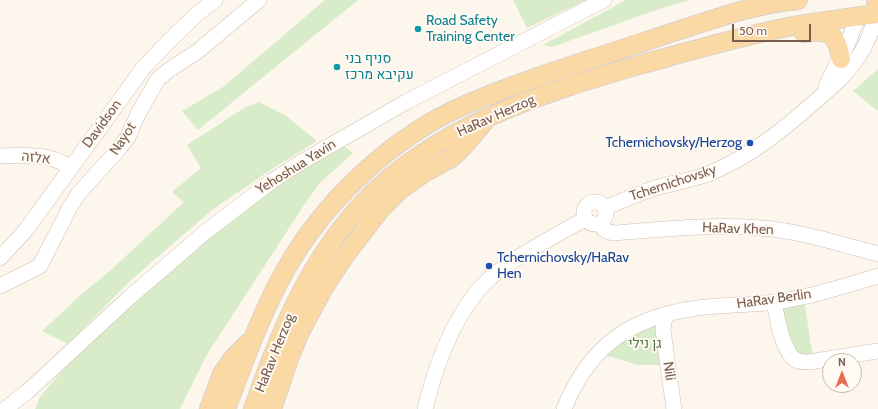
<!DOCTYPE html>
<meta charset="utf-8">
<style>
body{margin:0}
#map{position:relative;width:878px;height:409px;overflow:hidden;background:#fdf6ec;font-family:Cabin,sans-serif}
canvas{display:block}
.north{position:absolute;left:822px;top:353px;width:40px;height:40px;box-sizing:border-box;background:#fffaf3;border:1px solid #cabbb1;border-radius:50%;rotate:0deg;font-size:11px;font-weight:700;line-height:16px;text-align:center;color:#7a5c4d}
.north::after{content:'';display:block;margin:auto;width:14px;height:18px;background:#e76f51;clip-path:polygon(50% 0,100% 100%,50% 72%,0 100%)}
.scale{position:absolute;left:732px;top:24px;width:79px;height:18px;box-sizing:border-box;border:2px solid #7a5c4d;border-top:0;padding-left:5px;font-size:12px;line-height:14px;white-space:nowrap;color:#7a5c4d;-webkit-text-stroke:3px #fffaf3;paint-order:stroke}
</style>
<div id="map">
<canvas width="878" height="409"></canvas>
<div class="north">N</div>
<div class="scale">50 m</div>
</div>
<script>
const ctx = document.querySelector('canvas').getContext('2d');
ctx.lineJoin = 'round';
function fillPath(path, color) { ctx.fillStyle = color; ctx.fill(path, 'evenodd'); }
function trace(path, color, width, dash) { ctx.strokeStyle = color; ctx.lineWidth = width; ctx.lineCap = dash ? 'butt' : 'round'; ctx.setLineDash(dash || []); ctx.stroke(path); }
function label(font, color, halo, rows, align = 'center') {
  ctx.font = font + ' Cabin,Heebo,sans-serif'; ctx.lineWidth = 4; ctx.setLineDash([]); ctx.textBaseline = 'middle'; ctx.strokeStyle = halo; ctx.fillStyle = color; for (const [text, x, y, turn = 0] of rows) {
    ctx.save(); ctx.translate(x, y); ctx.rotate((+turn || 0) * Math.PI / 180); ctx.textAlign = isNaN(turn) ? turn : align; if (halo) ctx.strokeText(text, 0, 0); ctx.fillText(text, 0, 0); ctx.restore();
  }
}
const green = new Path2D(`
 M325,0H358L198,130L182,111L223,87Z
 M513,0H586L527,28Z
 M626,0H690L665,7L552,47L543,45Z
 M878,69V111L853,91Z
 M259,102L285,115L317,141L278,165L212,210L131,280L68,344L42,331L83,293L112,269L184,202L172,192L201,168L187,145L244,108Z
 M341,144L353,153L320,183L304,205L206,356L180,409H35L40,397L60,373L103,331L170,269L255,200Z
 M804,298L813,359L796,358L776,303Z
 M656,325L668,365H638L598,353L612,340Z`);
const minor = new Path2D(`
 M826,86L848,43L858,16
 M0,156C27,155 47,153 71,167
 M584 213a11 11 0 1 1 22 0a11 11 0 1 1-22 0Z
 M605,208C621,201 638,194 655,188C673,183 691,180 708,174C750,157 784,129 818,99C833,86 848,73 859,56C868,42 873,29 876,14L878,13
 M600,223C603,230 607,232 614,233C663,229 713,224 761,228C801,231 840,244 878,254
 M0,258L26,230L144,67L169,41L197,14L215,0
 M0,286L40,266L70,207L79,193L118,150L128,137L138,114L158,79L169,70L198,51L259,0
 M774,302C777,317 782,352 796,360C800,362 805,362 809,362L878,351
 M668,314L664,321L663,330L674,409
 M5,409L27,392L131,296L173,260L203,234L272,181L298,164L406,102L604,0
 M425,409C436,364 455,311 489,279C498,270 509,264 519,257C541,243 563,231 585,219
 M564,409C589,346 631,317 697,308C720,305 743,305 766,303C804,299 841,287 878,276`);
const major = new Path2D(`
 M804,33C829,29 837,34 841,59
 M209,409L222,374L233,358L248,343
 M226,409C244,362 261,313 286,269C323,204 385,144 452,111C497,90 544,75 592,59C641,43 690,26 740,11L775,3L798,0
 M253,409C279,335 308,262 362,204C435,126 540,94 639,65C690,51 741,36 793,26C821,21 848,18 876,14V0
 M272,409L289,359L299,334L323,289L344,257L380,210L401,189L424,173L451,158L462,148L485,121`);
const markers = [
 [418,29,4,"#0f9aa8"],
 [337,67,4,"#0f9aa8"],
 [750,143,4,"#1a4fb4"],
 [489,266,4,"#1a4fb4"]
];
const cultureNames = [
 ["Road Safety",426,21],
 ["Training Center",426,37],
 ["סניף בני",345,59],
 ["עקיבא מרכז",345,75]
];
const streetNames = [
 ["HaRav Herzog",496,116,-24],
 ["Davidson",102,124,-54],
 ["Nayot",123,139,-57],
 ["אלזה",36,158,6],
 ["Yehoshua Yavin",296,167,-32],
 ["Tchernichovsky",673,183,-18],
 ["HaRav Khen",738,229,2],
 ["HaRav Berlin",774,299,-8],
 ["HaRav Herzog",275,353,-68],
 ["Nili",669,371,82]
];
const transitNames = [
 ["Tchernichovsky/Herzog",742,143],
 ["Tchernichovsky/HaRav",497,258,"left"],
 ["Hen",497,274,"left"]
];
const parkNames = [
 ["גן נילי",645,344]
];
fillPath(green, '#d8ecc9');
trace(minor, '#d1beb0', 16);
trace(major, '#dad1cd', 20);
trace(minor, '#fff', 15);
trace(major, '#fbd9a5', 18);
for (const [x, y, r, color] of markers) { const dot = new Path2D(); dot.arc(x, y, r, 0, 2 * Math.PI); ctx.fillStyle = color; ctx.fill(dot); trace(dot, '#fffaf3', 1.5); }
label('14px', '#0d838f', '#fffaf3', cultureNames, 'left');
label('14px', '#7a5c4d', '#fffaf3', streetNames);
label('14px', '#164399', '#fffaf3', transitNames, 'right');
label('14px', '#537a41', '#fffaf3', parkNames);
</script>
